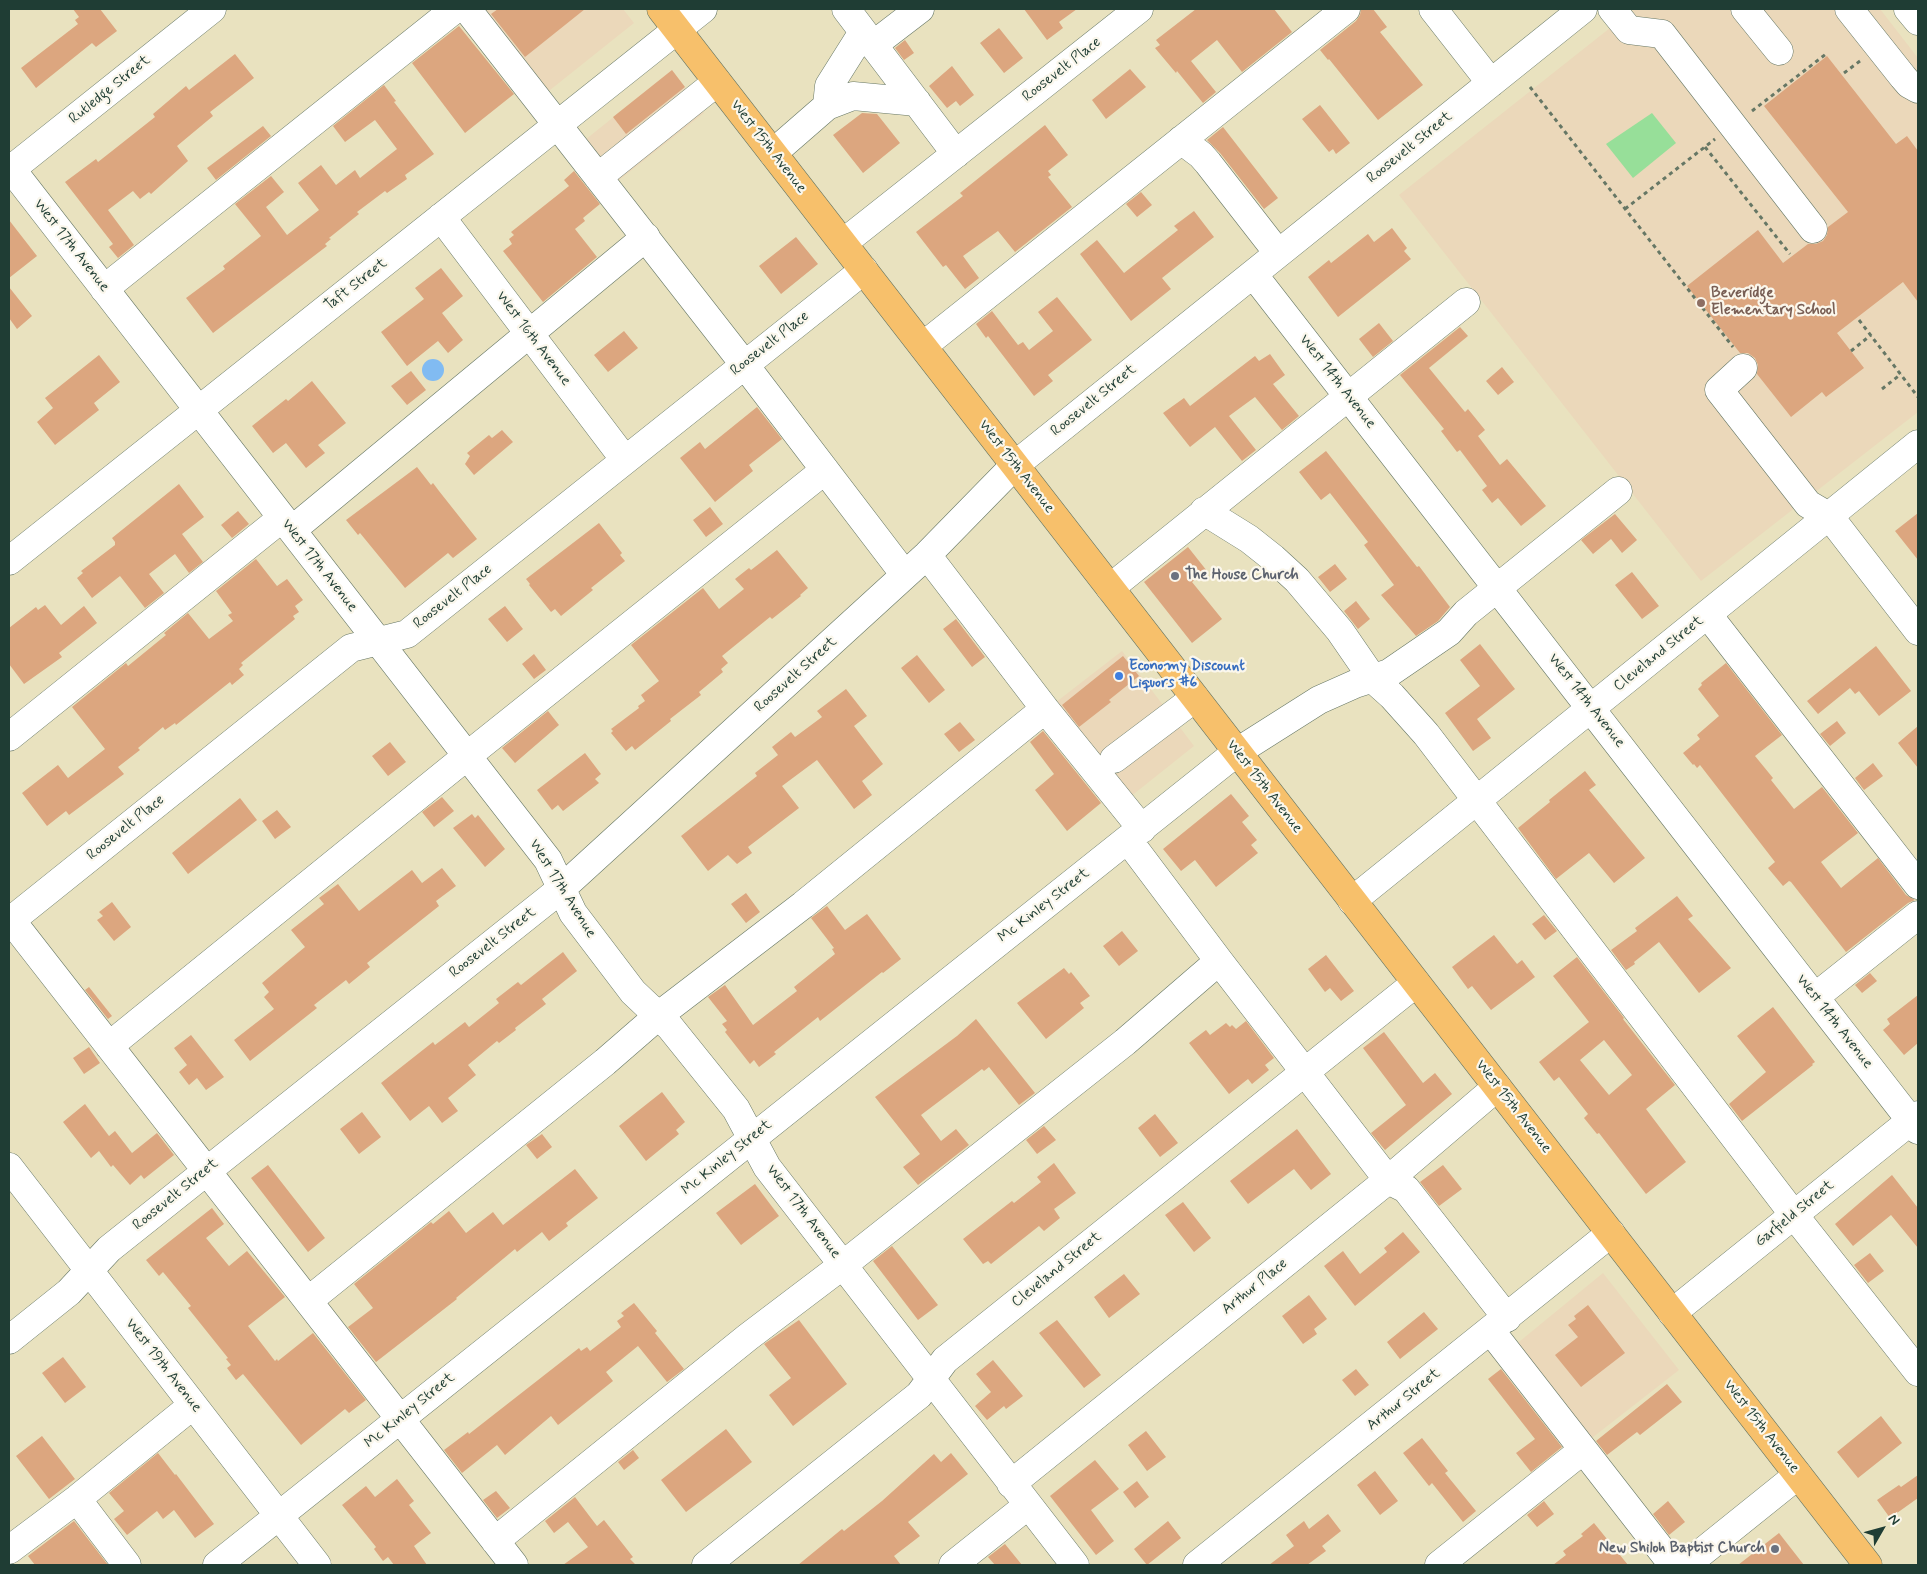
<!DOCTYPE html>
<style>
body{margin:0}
#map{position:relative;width:1927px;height:1574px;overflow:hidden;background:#e9e2bf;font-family:Mynerve,sans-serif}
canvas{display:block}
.frame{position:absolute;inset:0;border:10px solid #1f3d34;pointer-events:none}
.north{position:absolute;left:1857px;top:1504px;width:50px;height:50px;-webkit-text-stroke:4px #fbf7ec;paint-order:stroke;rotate:52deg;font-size:14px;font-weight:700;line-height:20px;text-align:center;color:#1f3d34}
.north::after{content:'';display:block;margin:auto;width:18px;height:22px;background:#1f3d34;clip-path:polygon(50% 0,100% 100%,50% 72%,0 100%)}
</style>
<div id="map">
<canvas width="1927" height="1574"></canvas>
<div class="frame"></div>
<div class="north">N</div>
</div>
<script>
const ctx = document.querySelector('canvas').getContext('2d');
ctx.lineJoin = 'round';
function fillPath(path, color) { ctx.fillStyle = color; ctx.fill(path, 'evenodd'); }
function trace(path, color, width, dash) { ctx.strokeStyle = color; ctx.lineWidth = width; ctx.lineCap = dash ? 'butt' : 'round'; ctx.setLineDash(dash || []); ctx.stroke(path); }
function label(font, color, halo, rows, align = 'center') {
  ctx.font = font + ' Mynerve,sans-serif'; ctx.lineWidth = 4.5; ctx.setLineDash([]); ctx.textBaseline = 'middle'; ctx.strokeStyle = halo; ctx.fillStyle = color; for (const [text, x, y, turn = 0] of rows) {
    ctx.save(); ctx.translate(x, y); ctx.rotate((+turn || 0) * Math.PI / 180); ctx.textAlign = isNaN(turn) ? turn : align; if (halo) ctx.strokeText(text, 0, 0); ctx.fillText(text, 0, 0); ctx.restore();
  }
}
const built = new Path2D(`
 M482,9H623L634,23L545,94Z
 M1634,9H1880L1918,58V412L1701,581L1399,195Z
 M671,71L704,113L618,181L585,140Z
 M1122,651L1194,746L1125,801L1051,706Z
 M1603,1273L1679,1370L1588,1441L1514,1346Z`);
const green = new Path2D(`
 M1652,113L1676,143L1633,178L1606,144Z`);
const water = new Path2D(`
 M422 370a11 11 0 1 1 22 0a11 11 0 1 1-22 0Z`);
const building = new Path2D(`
 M73,9H100L117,31L96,47L92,43L36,88L21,68L78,24L75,20L79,17Z
 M498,9H585L525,57L491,14Z
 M1024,9H1077L1059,22L1063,28L1047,40Z
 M1196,9H1274L1292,32L1242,72L1217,40L1191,61L1216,92L1203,103L1177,71L1176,73L1155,48L1160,45L1156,40Z
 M1361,9H1373L1387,27L1380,32L1423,85L1378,120L1329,59L1328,60L1320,50L1356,21L1360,15Z
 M459,26L514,94L465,133L412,63Z
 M999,28L1023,58L1004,73L980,43Z
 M905,40L914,53L904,60L895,48Z
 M235,54L254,78L210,112L213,116L177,146L188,161L151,194L149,192L140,199L133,191L108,210L134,245L118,258L109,247L113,244L65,182L96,159L98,162L112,151L155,117L153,114L186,86L189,90Z
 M1827,56L1896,144L1907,136L1918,151V302L1903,282L1837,333L1864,368L1826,397L1822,392L1791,417L1757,374L1758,365L1755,358L1748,353H1740L1687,286L1758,230L1783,263L1808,244H1816L1823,241L1827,235L1828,227L1848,212L1764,106Z
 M952,66L974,95L960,106L956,101L947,108L929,86Z
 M1130,69L1146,87L1106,119L1092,100Z
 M672,70L685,87L626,134L613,117Z
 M384,85L396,101L394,102L434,154L405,175L407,179L387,193L385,191L357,212L359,214L329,238L331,239L325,244L327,246L213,333L186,298L225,269L223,266L261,236L235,204L271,176L284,192L266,207L287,235L319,210L298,183L321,165L336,185L355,170L360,178L397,149L375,120L345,142L333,126Z
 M1320,105L1350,143L1336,154L1333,149L1329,152L1302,119Z
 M862,113L877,114L900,143L863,173L833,135Z
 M1045,125L1068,155L1048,171L1051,175L1048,177L1072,207L1015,252L998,231L963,256L979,278L965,289L946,265L943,267L916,232L963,196L960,193Z
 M263,126L271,136L216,180L207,168Z
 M1223,127L1278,198L1264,209L1220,153L1207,140Z
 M574,171L600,204L583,218L585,221L575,229L597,257L543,302L503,251L512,244L509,239L514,235L511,232L569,186L564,180Z
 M1141,192L1152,205L1137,217L1126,204Z
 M1194,211L1214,237L1162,278L1171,289L1131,321L1080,254L1097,240L1124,273L1178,230L1174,226Z
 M9,220L37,256L9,278Z
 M1392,228L1407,248L1404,251L1411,259L1338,317L1308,277L1329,260L1331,263L1368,234L1374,242Z
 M796,237L818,264L781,294L759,266Z
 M441,268L463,296L442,313L463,340L448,353L438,341L407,366L381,332L424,299L415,288Z
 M9,287L32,316L17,329L9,318Z
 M1057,297L1092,340L1048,375L1053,381L1034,396L988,336L986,338L976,324L992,311L1018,345L1023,342L1029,350L1053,331L1038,312Z
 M1379,323L1393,341L1373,357L1359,339Z
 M1460,327L1468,336L1429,368L1465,412L1468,409L1485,430L1478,436L1500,465L1507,459L1546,506L1521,526L1498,498L1492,503L1482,490L1487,486L1460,450L1457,452L1441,431L1444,429L1400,375Z
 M624,331L638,348L608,372L594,355Z
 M1270,354L1285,375L1273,384L1299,416L1282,430L1255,397L1229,416L1256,450L1242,461L1215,427L1190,447L1163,413L1184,398L1190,406L1255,356L1259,361Z
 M99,355L120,382L94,403L99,410L55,445L37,422L53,408L45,398Z
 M1502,367L1514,382L1498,395L1486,381Z
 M411,371L426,390L407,405L391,386Z
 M312,381L346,423L318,445L325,453L306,468L286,443L273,453L252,426L286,399L288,401Z
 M757,407L782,439L749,465L753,471L715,502L680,458L700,442L705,449Z
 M502,430L513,442L474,475L465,464L470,456L467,453L489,435L492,438Z
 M1326,451L1417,567L1419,566L1450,607L1438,621L1416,636L1381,595L1394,585L1364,545L1368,542L1330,493L1321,500L1299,472Z
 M417,467L431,485L433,483L439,491L477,539L453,558L448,553L405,588L360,533L358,535L346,520Z
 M179,484L204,517L182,534L203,562L189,573L175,554L149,574L164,593L145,608L120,576L92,598L77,578L83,573L81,571L115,545V542L112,538Z
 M710,507L723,524L706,537L693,520Z
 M238,511L249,524L232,538L221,525Z
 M1918,513V560L1895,531Z
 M1615,514L1637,540L1622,553L1611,539L1593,554L1581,540Z
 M599,523L622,553L620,555L625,561L591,588L593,590L561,616L555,609L551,612L529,585L530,584L526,579Z
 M1188,547L1207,571L1192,582L1222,619L1192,643L1144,582Z
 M777,550L808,588L800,595L801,596L772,619L770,617L722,656L728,663L721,669L723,672L699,692L701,695L670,719L671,721L635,750L632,746L626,751L611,733L613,731L611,729L639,708L638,706L645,701L641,695L659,681L631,645L703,588L719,609L744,589L735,579L749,568L751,570Z
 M256,559L277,586L287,579L303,600L295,606L299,612L293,616L295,619L241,663L243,665L239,669L244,675L232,685L230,682L176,725L175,723L165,730L163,727L138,748L140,750L118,767L124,774L69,815L66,811L47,826L22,793L58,765L68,778L105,749L72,707L126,663L128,666L166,635L164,633L188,613L209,639L233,621L228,615L232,613L216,591Z
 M1335,564L1347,579L1330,592L1318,577Z
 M1632,572L1659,606L1642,619L1615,585Z
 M1356,601L1370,619L1358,629L1344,611Z
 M45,605L61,625L84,606L97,623L59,653L62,657L24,684L9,664V628L36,607L38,610Z
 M505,606L523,629L507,642L488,619Z
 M956,619L985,657L972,667L943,629Z
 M1480,644L1515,689L1477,719L1491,738L1473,751L1445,713L1480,686L1460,660Z
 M1876,646L1911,691L1879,716L1859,691L1855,694L1850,688L1818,714L1807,701Z
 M534,654L546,670L534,679L522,664Z
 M917,655L945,690L929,703L901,668Z
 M1123,656L1139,676L1109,700L1111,702L1079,727L1062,705Z
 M1726,663L1782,735L1755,756L1773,778L1771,780L1794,809L1822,787L1858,833L1821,862L1841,888L1878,858L1906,895L1915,900L1908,903L1846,952L1791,882L1789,881L1783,886L1768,868L1775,862L1700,765L1697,768L1694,764L1693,765L1683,753L1700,739L1697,735L1719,716L1698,689L1702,685L1701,683Z
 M846,689L867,716L854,726L883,764L862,781L872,795L854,809L817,760L782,786L799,808L748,847L752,853L737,864L728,855L708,871L681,836L757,776L755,773L778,755L772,747L791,732L795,737L822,717L817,711Z
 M548,711L559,725L515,763L502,748Z
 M1837,721L1846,733L1830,746L1820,734Z
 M960,722L975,740L959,752L944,734Z
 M1918,726V768L1898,743Z
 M1043,731L1101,803L1067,831L1035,790L1054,774L1030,742Z
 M390,742L406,762L388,776L372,756Z
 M585,753L601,774L595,779L599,783L563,811L558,805L552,810L537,790Z
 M1873,763L1883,776L1864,790L1855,778Z
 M1585,771L1596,785L1589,790L1645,858L1614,883L1589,853L1556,879L1518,828L1550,802L1549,800Z
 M1231,794L1249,816L1242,822L1257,840L1251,845L1258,853L1216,887L1195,860L1181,871L1163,849Z
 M442,797L454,811L434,827L422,812Z
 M240,798L257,820L188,874L172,853Z
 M277,810L291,827L275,839L262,821Z
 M472,814L475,818L478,815L505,849L485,867L453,828Z
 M442,868L456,886L436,901L439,906L367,963L370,967L349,984L346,980L314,1005L317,1008L250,1061L234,1040L274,1009L264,997L269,992L262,983L305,947L291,930L324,904L319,898L338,884L359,911L412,870L422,883Z
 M746,893L760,912L746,923L731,904Z
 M1677,896L1693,916L1688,919L1731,968L1699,993L1659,942L1634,962L1635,964L1626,970L1611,950L1637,931L1635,928Z
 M112,902L131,927L114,941L97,920L103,916L99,912Z
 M827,906L845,930L867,914L901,959L883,973L882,972L820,1021L818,1017L774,1052L776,1054L759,1067L754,1060L750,1064L725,1032L727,1030L722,1024L727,1021L708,997L725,985L753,1025L797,991L794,987L835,954L832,949L834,948L811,918Z
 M1544,915L1557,931L1545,940L1532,924Z
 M1122,931L1138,951L1119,966L1103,946Z
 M1494,935L1517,964L1522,960L1535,977L1491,1010L1472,986L1468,989L1452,967Z
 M563,952L577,971L542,999L546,1004L515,1028L516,1030L499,1043L497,1041L468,1065L476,1075L448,1098L458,1111L442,1123L429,1106L410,1121L381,1083L433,1042L435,1045L465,1022L469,1027L499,1003L496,999L518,982L521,985Z
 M1326,955L1354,991L1341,1001L1330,988L1325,992L1308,969Z
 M1577,957L1624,1018L1623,1019L1675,1085L1646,1109L1686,1162L1646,1194L1599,1133L1597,1134L1584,1118L1588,1114L1559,1077L1554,1081L1539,1062L1589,1022L1553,976ZM1604,1040L1632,1075L1609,1095L1580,1060Z
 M1064,968L1069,974L1071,972L1090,996L1080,1003L1084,1008L1046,1039L1017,1003Z
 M1870,973L1877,981L1862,993L1855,985Z
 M89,987L112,1016L108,1019L85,990Z
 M1918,995V1043L1904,1055L1883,1030L1890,1024L1887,1019Z
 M1773,1007L1815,1062L1812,1064L1813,1065L1742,1121L1729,1104L1766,1072L1737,1036Z
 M976,1019L1035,1093L1019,1105L989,1067L984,1071L982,1069L921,1115L941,1141L956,1129L969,1145L918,1185L903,1167L920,1154L875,1097L957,1036Z
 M1246,1021L1274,1058L1265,1065L1269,1070L1252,1084L1248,1079L1229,1094L1189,1043L1206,1030L1210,1035L1226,1023L1230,1027L1232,1025L1236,1029Z
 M1384,1032L1423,1083L1435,1073L1452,1094L1385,1150L1371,1133L1406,1105L1363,1048Z
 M191,1035L224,1077L206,1090L197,1078L189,1085L179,1072L187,1065L174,1048Z
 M89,1047L100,1063L84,1074L73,1058Z
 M662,1092L685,1122L676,1130L679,1134L646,1161L619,1126Z
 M85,1104L109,1136L115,1131L132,1153L157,1133L174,1155L144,1179L141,1175L130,1185L113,1165L111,1167L99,1151L91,1158L63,1122Z
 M362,1112L381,1137L359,1154L340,1129Z
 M1155,1114L1178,1143L1160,1157L1138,1128Z
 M1044,1126L1056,1140L1037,1154L1026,1140Z
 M1297,1129L1331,1174L1311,1190L1294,1169L1248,1204L1230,1181Z
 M542,1134L552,1147L537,1159L526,1145Z
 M1054,1163L1076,1193L1054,1209L1060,1218L1044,1231L1039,1226L991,1264L988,1261L983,1264L963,1239L1012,1201L1014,1203L1041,1182L1037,1177Z
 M268,1165L325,1238L308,1252L251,1178Z
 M1443,1165L1462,1189L1439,1206L1420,1182Z
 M575,1169L598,1198L566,1223L568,1226L549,1241L542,1232L517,1252L515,1249L456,1298L457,1299L376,1362L348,1327L373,1308L354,1284L431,1222L433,1224L449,1211L466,1233L493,1212L503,1225Z
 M1892,1175L1918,1208V1248L1891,1215L1853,1246L1835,1224Z
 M755,1184L779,1216L741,1245L716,1213Z
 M1183,1202L1211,1238L1194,1252L1165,1215Z
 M212,1208L224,1224L206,1238L229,1266L247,1251L285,1297L248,1326L275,1361L277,1359L278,1361L313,1333L366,1400L349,1413L345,1409L301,1445L243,1374L236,1380L227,1368L231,1365L226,1359L228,1358L188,1308L191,1306L163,1272L159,1276L146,1260Z
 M1403,1232L1420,1252L1355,1306L1324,1266L1343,1251L1360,1274L1387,1252L1384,1248Z
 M892,1246L938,1305L918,1320L873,1261Z
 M1870,1253L1884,1271L1868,1283L1854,1265Z
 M1124,1274L1140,1294L1109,1318L1094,1297Z
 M1309,1295L1327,1319L1314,1329L1317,1334L1303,1344L1282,1316Z
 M634,1303L657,1331L655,1333L684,1369L667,1382L638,1346L606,1372L613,1381L558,1425L551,1416L505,1455L497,1445L462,1473L444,1450L468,1432L469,1434L579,1348L581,1351L587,1347L590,1351L621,1327L617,1321L624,1316L621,1313Z
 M1588,1305L1625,1353L1581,1387L1555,1355L1578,1337L1568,1325L1576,1319L1574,1316Z
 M1424,1312L1438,1329L1400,1359L1387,1342Z
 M799,1320L847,1384L793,1426L769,1395L791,1378L764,1344Z
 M1057,1320L1101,1375L1084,1388L1039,1333Z
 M63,1357L86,1387L65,1403L42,1373Z
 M993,1360L1023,1396L1006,1409L1004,1406L987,1420L975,1406L991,1392L976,1374Z
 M1356,1369L1369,1385L1355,1396L1342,1380Z
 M1501,1369L1562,1447L1531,1472L1516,1453L1535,1439L1488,1379Z
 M1667,1384L1682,1402L1640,1435L1637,1432L1607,1455L1596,1441Z
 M1881,1416L1902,1443L1858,1478L1837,1452Z
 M726,1429L752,1462L686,1512L661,1480Z
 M1146,1431L1166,1457L1147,1471L1128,1445Z
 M42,1436L75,1479L49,1499L16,1456Z
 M1422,1438L1448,1471L1445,1473L1476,1511L1463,1522L1432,1483L1429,1486L1403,1453Z
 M633,1450L639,1458L624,1470L618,1462Z
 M158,1453L175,1475L176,1474L214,1524L195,1538L174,1510L163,1519L157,1511L127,1535L114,1519L124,1511L109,1493Z
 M951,1453L968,1474L908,1522L920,1536L894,1556L901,1565H798L842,1529L844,1531L882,1501L934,1454L941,1462Z
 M1095,1460L1119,1489L1091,1510L1114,1541L1096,1555L1050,1496Z
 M1375,1471L1398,1501L1380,1515L1357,1485Z
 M1918,1475V1498L1890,1518L1877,1500L1899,1485L1901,1487Z
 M397,1479L414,1501L409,1505L431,1533L414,1546L427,1565H394L388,1557L383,1561L374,1549L376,1547L342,1505L366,1486L375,1497Z
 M1137,1481L1149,1497L1135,1508L1123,1492Z
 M496,1491L510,1508L497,1518L483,1500Z
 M575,1497L597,1526L604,1520L633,1557L630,1559L636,1565H563L588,1547L568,1522L554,1533L545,1521Z
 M1544,1501L1554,1514L1537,1527L1527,1515Z
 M1668,1501L1685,1522L1669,1535L1653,1514Z
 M1328,1514L1341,1531L1322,1546L1326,1551L1307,1565H1269L1294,1546L1286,1535L1304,1521L1309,1529Z
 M74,1521L108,1565H35L28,1556Z
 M1168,1521L1181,1538L1147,1565L1134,1549Z
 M1594,1523L1628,1565H1553L1566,1555L1563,1551L1583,1536L1581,1534Z
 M1779,1533L1804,1565H1738Z
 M1005,1544L1022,1565H995L988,1557Z`);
const path = new Path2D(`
 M1844,73L1860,61
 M1530,87L1733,347
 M1752,111L1826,54
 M1705,147L1790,254
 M1625,209L1715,139
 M1859,320L1918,397
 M1851,351L1871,335
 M1882,389L1901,374`);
const minor = new Path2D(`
 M467,9L744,364L905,575
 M846,9L956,154
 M1433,9L1491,83
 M1612,9L1629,30L1662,34L1813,229
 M1745,9L1779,51
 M1849,9L1903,77L1909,84L1918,89
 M1908,9L1918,21
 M873,45L920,9
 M827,106L829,86L863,32
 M1181,140L1201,155L1208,163L1278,253
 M773,153L827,106L853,96L917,102
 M9,166L548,860L573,913L633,992L670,1027L736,1109L767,1167L1075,1565
 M9,171L212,9
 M598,177L717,82
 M441,217L625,460
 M843,243L1139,9
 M1253,274L1918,1130
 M104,289L455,9
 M923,346L1346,9
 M1743,368L1719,390L1808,504L1830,517L1918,631
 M1204,511L1249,539L1273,558L1297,580L1340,631L1373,679L1392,696L1426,734L1794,1215L1918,1372
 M292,530L646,237
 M927,555L1045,709L1142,829
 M9,561L703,9
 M1110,588L1466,302
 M1708,615L1918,885
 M9,737L282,518
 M1114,759L1195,698
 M1128,840L1219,961L1388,1180L1406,1189L1507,1318
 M1352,901L1918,444
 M11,920L514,1565
 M9,922L351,648L407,634L864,270
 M1815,997L1918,915
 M109,1046L467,756L825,470
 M9,1167L317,1565
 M308,1301L605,1062L658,1016L803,905L1045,709
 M1672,1313L1918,1115
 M1491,1331L1673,1565
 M9,1340L69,1292L109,1249L561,889L927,555L1015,465L1583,9
 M1011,1484L1388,1180L1497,1087
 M77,1499L127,1565
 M495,1541L748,1337L843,1265L1125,1042L1219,961
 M9,1550L77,1499L193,1405
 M217,1565L1237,752L1319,700L1355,684L1389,673L1449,632L1466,613L1618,491
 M706,1565L919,1395L945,1360L1416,983
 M953,1565L1027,1506
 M1197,1565L1611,1233
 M1439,1565L1583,1450
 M1686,1565L1798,1475`);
const major = new Path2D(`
 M661,9L1868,1565`);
const markers = [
 [1701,303,5,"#8d6e63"],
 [1175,576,5,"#6b7280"],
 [1119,676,5,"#3f7fe0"],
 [1775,1549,5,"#6b7280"]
];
const streetNames = [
 ["Roosevelt Place",1062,70,-38],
 ["Rutledge Street",110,90,-39],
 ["West 15th Avenue",768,147,52],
 ["Roosevelt Street",1410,148,-39],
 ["West 17th Avenue",71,246,52],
 ["Taft Street",356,285,-38],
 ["West 16th Avenue",533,339,53],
 ["Roosevelt Place",770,344,-38],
 ["West 14th Avenue",1337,382,52],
 ["Roosevelt Street",1094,401,-39],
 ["West 15th Avenue",1016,467,52],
 ["West 17th Avenue",319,566,52],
 ["Roosevelt Place",453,597,-38],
 ["Cleveland Street",1659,654,-39],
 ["Roosevelt Street",796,675,-42],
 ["West 14th Avenue",1586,701,52],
 ["West 15th Avenue",1264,787,52],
 ["Roosevelt Place",126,828,-39],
 ["West 17th Avenue",562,889,58],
 ["Mc Kinley Street",1044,906,-38],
 ["Roosevelt Street",493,943,-38],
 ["West 14th Avenue",1834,1022,52],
 ["West 15th Avenue",1513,1107,52],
 ["Mc Kinley Street",727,1158,-39],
 ["Roosevelt Street",176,1195,-39],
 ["West 17th Avenue",803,1212,53],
 ["Garfield Street",1795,1214,-39],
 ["Cleveland Street",1057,1270,-39],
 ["Arthur Place",1255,1287,-39],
 ["West 19th Avenue",163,1366,52],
 ["Arthur Street",1404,1400,-39],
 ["Mc Kinley Street",410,1411,-39],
 ["West 15th Avenue",1761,1427,52]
];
const educationNames = [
 ["Beveridge",1711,294],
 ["Elementary School",1711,311]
];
const worshipNames = [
 ["The House Church",1185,576],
 ["New Shiloh Baptist Church",1765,1549,"right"]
];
const shopNames = [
 ["Economy Discount",1129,667],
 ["Liquors #6",1129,684]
];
fillPath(built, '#ebd8ba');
fillPath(green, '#97df99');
fillPath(water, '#81bbf2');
fillPath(building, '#dca67f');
trace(minor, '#667765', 29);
trace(major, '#667765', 29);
trace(path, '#667765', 3, [4, 4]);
trace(minor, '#fff', 28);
trace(major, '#f7c06b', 28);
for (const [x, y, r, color] of markers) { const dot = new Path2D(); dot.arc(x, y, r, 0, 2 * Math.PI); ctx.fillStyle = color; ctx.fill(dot); trace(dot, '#fbf7ec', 2); }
label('15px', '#1f3d34', '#fbf7ec', streetNames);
label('bold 15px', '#785e54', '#fbf7ec', educationNames, 'left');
label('bold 15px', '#5b616d', '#fbf7ec', worshipNames, 'left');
label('bold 15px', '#366cbe', '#fbf7ec', shopNames, 'left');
</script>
